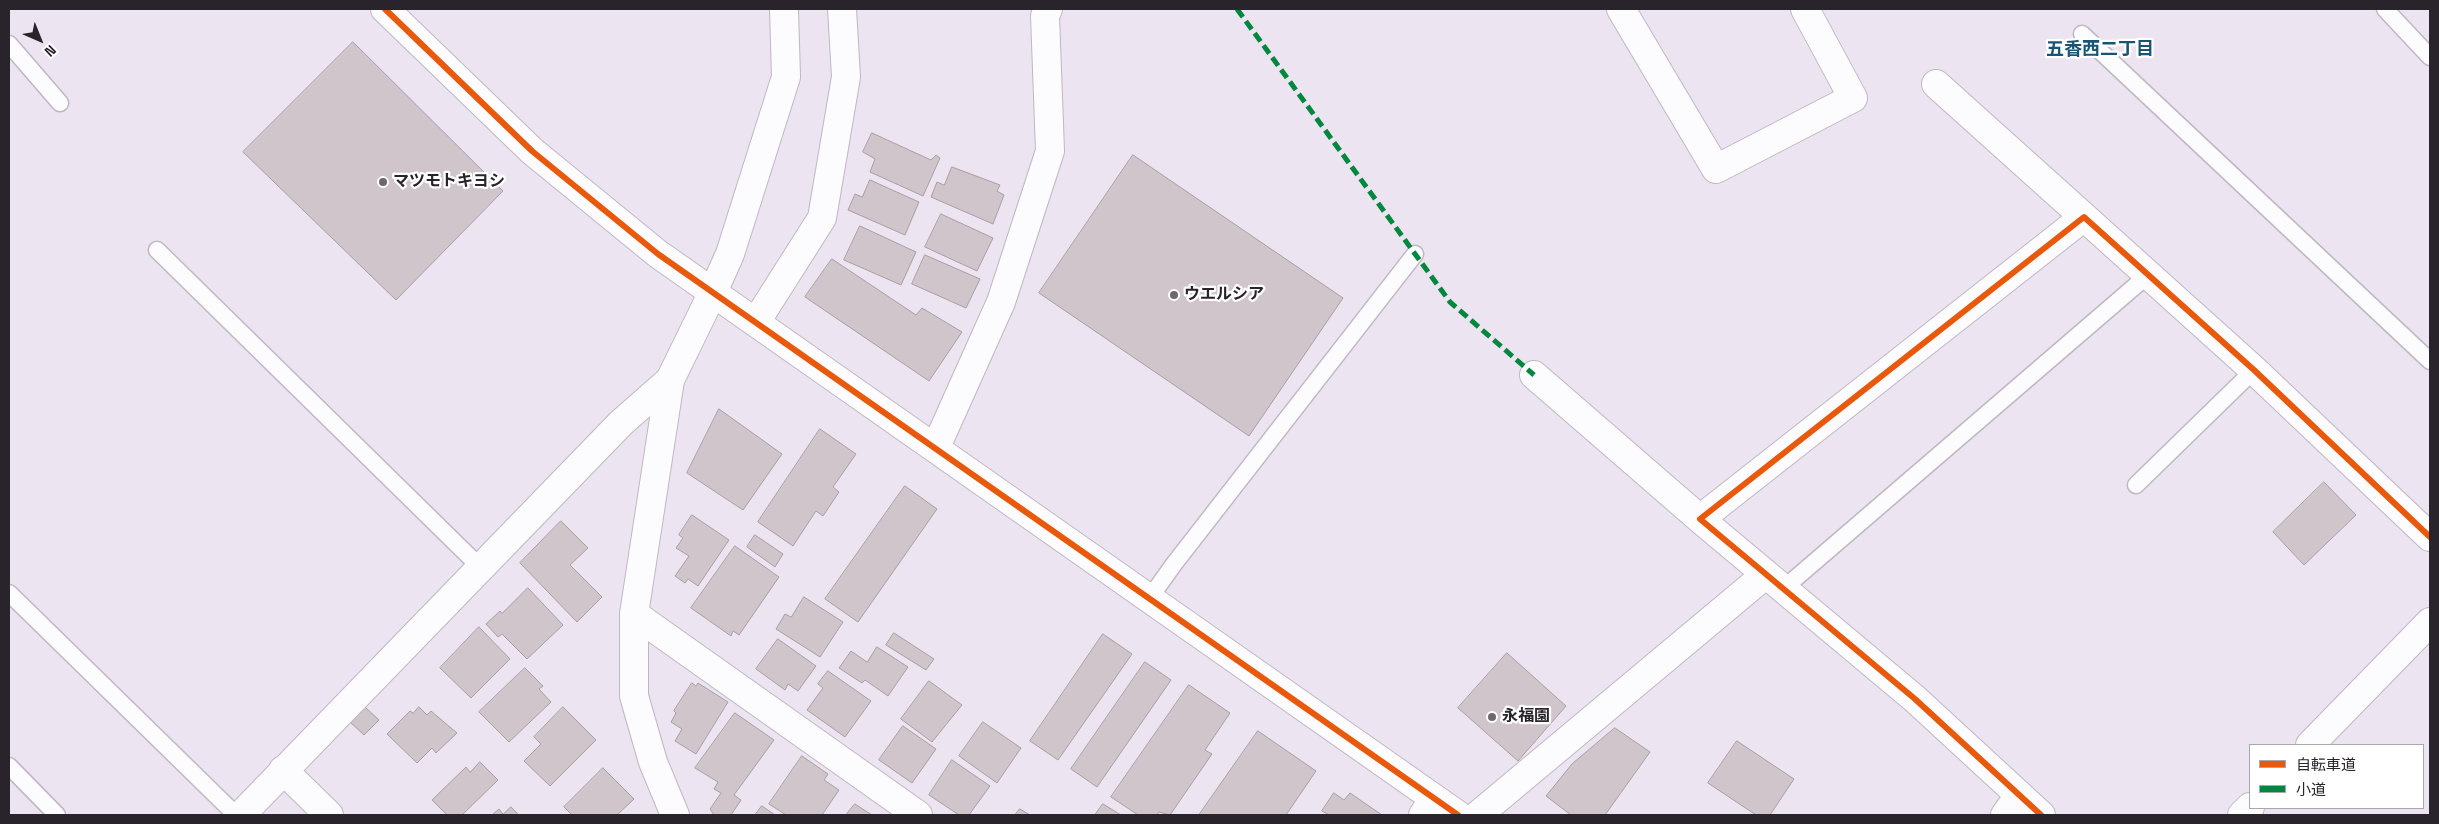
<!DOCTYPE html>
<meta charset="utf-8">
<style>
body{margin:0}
#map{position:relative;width:2439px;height:824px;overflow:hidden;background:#ede4f1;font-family:"Space Grotesk","Noto Sans JP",sans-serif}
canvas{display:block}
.frame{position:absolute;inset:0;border:10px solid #29232c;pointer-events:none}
.legend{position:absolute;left:2249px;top:744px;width:175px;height:65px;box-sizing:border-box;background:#fff;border:1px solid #a9a7ab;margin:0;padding:6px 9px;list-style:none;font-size:15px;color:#29232c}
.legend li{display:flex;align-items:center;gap:10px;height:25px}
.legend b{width:25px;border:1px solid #a9a7ab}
.north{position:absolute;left:15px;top:15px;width:50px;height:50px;-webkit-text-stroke:4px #fff;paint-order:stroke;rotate:136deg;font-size:14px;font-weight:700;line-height:20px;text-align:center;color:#29232c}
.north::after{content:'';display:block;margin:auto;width:18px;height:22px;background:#29232c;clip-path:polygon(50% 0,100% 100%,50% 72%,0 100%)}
</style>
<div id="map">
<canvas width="2439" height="824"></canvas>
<div class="frame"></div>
<ul class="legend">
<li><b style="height:6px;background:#e8590c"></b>自転車道</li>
<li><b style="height:6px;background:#00873e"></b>小道</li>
</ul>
<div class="north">N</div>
</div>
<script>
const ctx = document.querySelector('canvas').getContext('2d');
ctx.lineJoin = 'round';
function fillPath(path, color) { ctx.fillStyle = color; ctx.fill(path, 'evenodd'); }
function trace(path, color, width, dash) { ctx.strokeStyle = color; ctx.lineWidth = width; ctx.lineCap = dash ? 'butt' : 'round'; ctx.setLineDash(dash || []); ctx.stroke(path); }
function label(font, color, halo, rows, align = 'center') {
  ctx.font = font + ' "Space Grotesk","Noto Sans JP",sans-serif'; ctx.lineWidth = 4.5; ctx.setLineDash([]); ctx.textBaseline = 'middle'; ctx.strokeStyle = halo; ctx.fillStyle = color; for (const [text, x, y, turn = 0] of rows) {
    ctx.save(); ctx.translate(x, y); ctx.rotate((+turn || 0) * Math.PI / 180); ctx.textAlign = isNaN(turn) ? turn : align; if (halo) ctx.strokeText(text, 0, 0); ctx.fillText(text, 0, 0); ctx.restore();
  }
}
const building = new Path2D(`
 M353,42L503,191L396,300L243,152Z
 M872,133L931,160L936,155L940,158L923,196L870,172L875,159L863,152Z
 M1133,155L1343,298L1249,436L1039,293Z
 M952,167L1000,185L997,191L1004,195L993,224L931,197L937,182L944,185Z
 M870,180L919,202L905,235L848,210L855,194L862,197Z
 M941,214L993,238L977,271L925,247Z
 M860,226L916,252L901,285L844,260Z
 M925,255L980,279L966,308L912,284Z
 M832,259L916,315L922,308L962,332L929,381L805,297Z
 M719,409L782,454L743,510L687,473Z
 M820,429L856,454L833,487L839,492L823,516L816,511L793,546L758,522Z
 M2324,482L2356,515L2304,565L2273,532Z
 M905,486L937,509L858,622L825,599Z
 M692,515L729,540L698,586L688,579L685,583L675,576L689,556L676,548L683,538L679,535Z
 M561,521L588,548L570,565L602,597L577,622L520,563Z
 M755,535L783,554L775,567L747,547Z
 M735,546L779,577L739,635L733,631L731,636L691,608Z
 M528,588L563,625L527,659L502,634L498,637L486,624L500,611L502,613Z
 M804,597L843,622L820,657L776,629L785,614L791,617Z
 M479,627L510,659L471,698L440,668Z
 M894,633L934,659L926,670L886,645Z
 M1103,634L1132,654L1058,760L1030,741Z
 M778,639L816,666L798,691L788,684L785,690L756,669Z
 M877,647L908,667L888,696L865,680L862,683L839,668L851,651L867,662Z
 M1507,653L1566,706L1518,761L1458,708Z
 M1145,662L1171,680L1097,787L1071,769Z
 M525,668L543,686L539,689L551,702L509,742L479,712Z
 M828,671L871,701L845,737L807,710L823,688L818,684Z
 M929,681L962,705L932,742L901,719Z
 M692,683L696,686L698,683L728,702L696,754L675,741L682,729L671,722L676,713L674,711Z
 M1189,685L1230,713L1205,750L1212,754L1170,815L1159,812L1157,815H1138L1111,797Z
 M365,707L379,720L364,735L350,722Z
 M419,707L427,715L431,711L457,733L436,753L432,748L417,763L387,734L410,711L413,713Z
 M563,707L596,740L550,786L524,761L541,744L534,737Z
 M735,713L774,740L734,795L741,800L731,815H714L710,809L721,793L714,789L718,782L695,768Z
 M983,722L1021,748L997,783L959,756Z
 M903,726L936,749L912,783L879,760Z
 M1615,728L1650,752L1605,815H1571L1546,796L1572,764Z
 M1258,731L1316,771L1286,815H1199Z
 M1737,741L1794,779L1770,815H1756L1708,783Z
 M802,756L828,774L824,780L839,790L822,815H786L769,804Z
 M952,760L990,786L969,815H959L929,795Z
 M480,762L498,780L462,815H447L432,800L466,767L470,772Z
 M603,768L634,799L617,815H572L564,807Z
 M1334,793L1344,800L1350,793L1382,815H1329L1322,811Z
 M855,804L872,815H846Z
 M1103,804L1121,815H1095Z
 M762,806L775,815H755Z
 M511,807L519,815H492L499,809L503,814Z
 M1020,809L1030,815H1015Z`);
const service = new Path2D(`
 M2385,9L2430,57
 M2082,34L2430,361
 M9,44L60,103
 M157,250L480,567
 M2136,485L2254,370
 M1783,589L2148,275
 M9,593L236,815
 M1149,599L1174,564L1415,254
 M9,766L57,815`);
const minor = new Path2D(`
 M1621,9L1716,169L1853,98L1805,9
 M1936,84L2084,217
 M713,292L730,254L786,77L784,9
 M756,322L822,218L846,77L842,9
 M1534,375L1700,519
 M936,447L1001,302L1050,151L1045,16L1048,9
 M634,614L918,815
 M2310,745L2430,622
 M283,770L329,815
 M241,815L621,423L670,380
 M1423,815L1434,799
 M1478,815L1765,575
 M2005,815L2019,796
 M2041,815L1915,699L1700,519L2084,217L2254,370L2430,537
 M2242,815L2250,807`);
const tertiary = new Path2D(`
 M385,9L532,151L658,254L1458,815
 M675,815L653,762L634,696V614L670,380L713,292`);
const quiet = new Path2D(`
 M1237,9L1450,302L1534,375`);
const cycleway = new Path2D(`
 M385,9L532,151L658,254L1458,815
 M2041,815L1915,699L1700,519L2084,217L2254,370L2430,537`);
const markers = [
 [383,182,5,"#6e6771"],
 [1174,295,5,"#6e6771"],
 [1492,717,5,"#6e6771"]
];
const poiNames = [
 ["マツモトキヨシ",393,182],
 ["ウエルシア",1184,295],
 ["永福園",1502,717]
];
const neighbourhoodNames = [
 ["五香西二丁目",2100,50]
];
fillPath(building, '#cfc5ca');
trace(building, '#a79ea3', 1);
trace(service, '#bfb7c2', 19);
trace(minor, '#bfb7c2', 30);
trace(tertiary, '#bfb7c2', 30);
trace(service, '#fcfbfd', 16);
trace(minor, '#fcfbfd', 28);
trace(tertiary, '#fcfbfd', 28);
trace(quiet, '#00873e', 5, [10, 5]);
trace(cycleway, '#e8590c', 6);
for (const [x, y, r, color] of markers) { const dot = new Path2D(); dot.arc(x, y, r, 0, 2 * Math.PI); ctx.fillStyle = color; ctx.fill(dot); trace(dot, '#fff', 2); }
label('bold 16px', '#29232c', '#fff', poiNames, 'left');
label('bold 18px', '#185575', '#fff', neighbourhoodNames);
</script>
